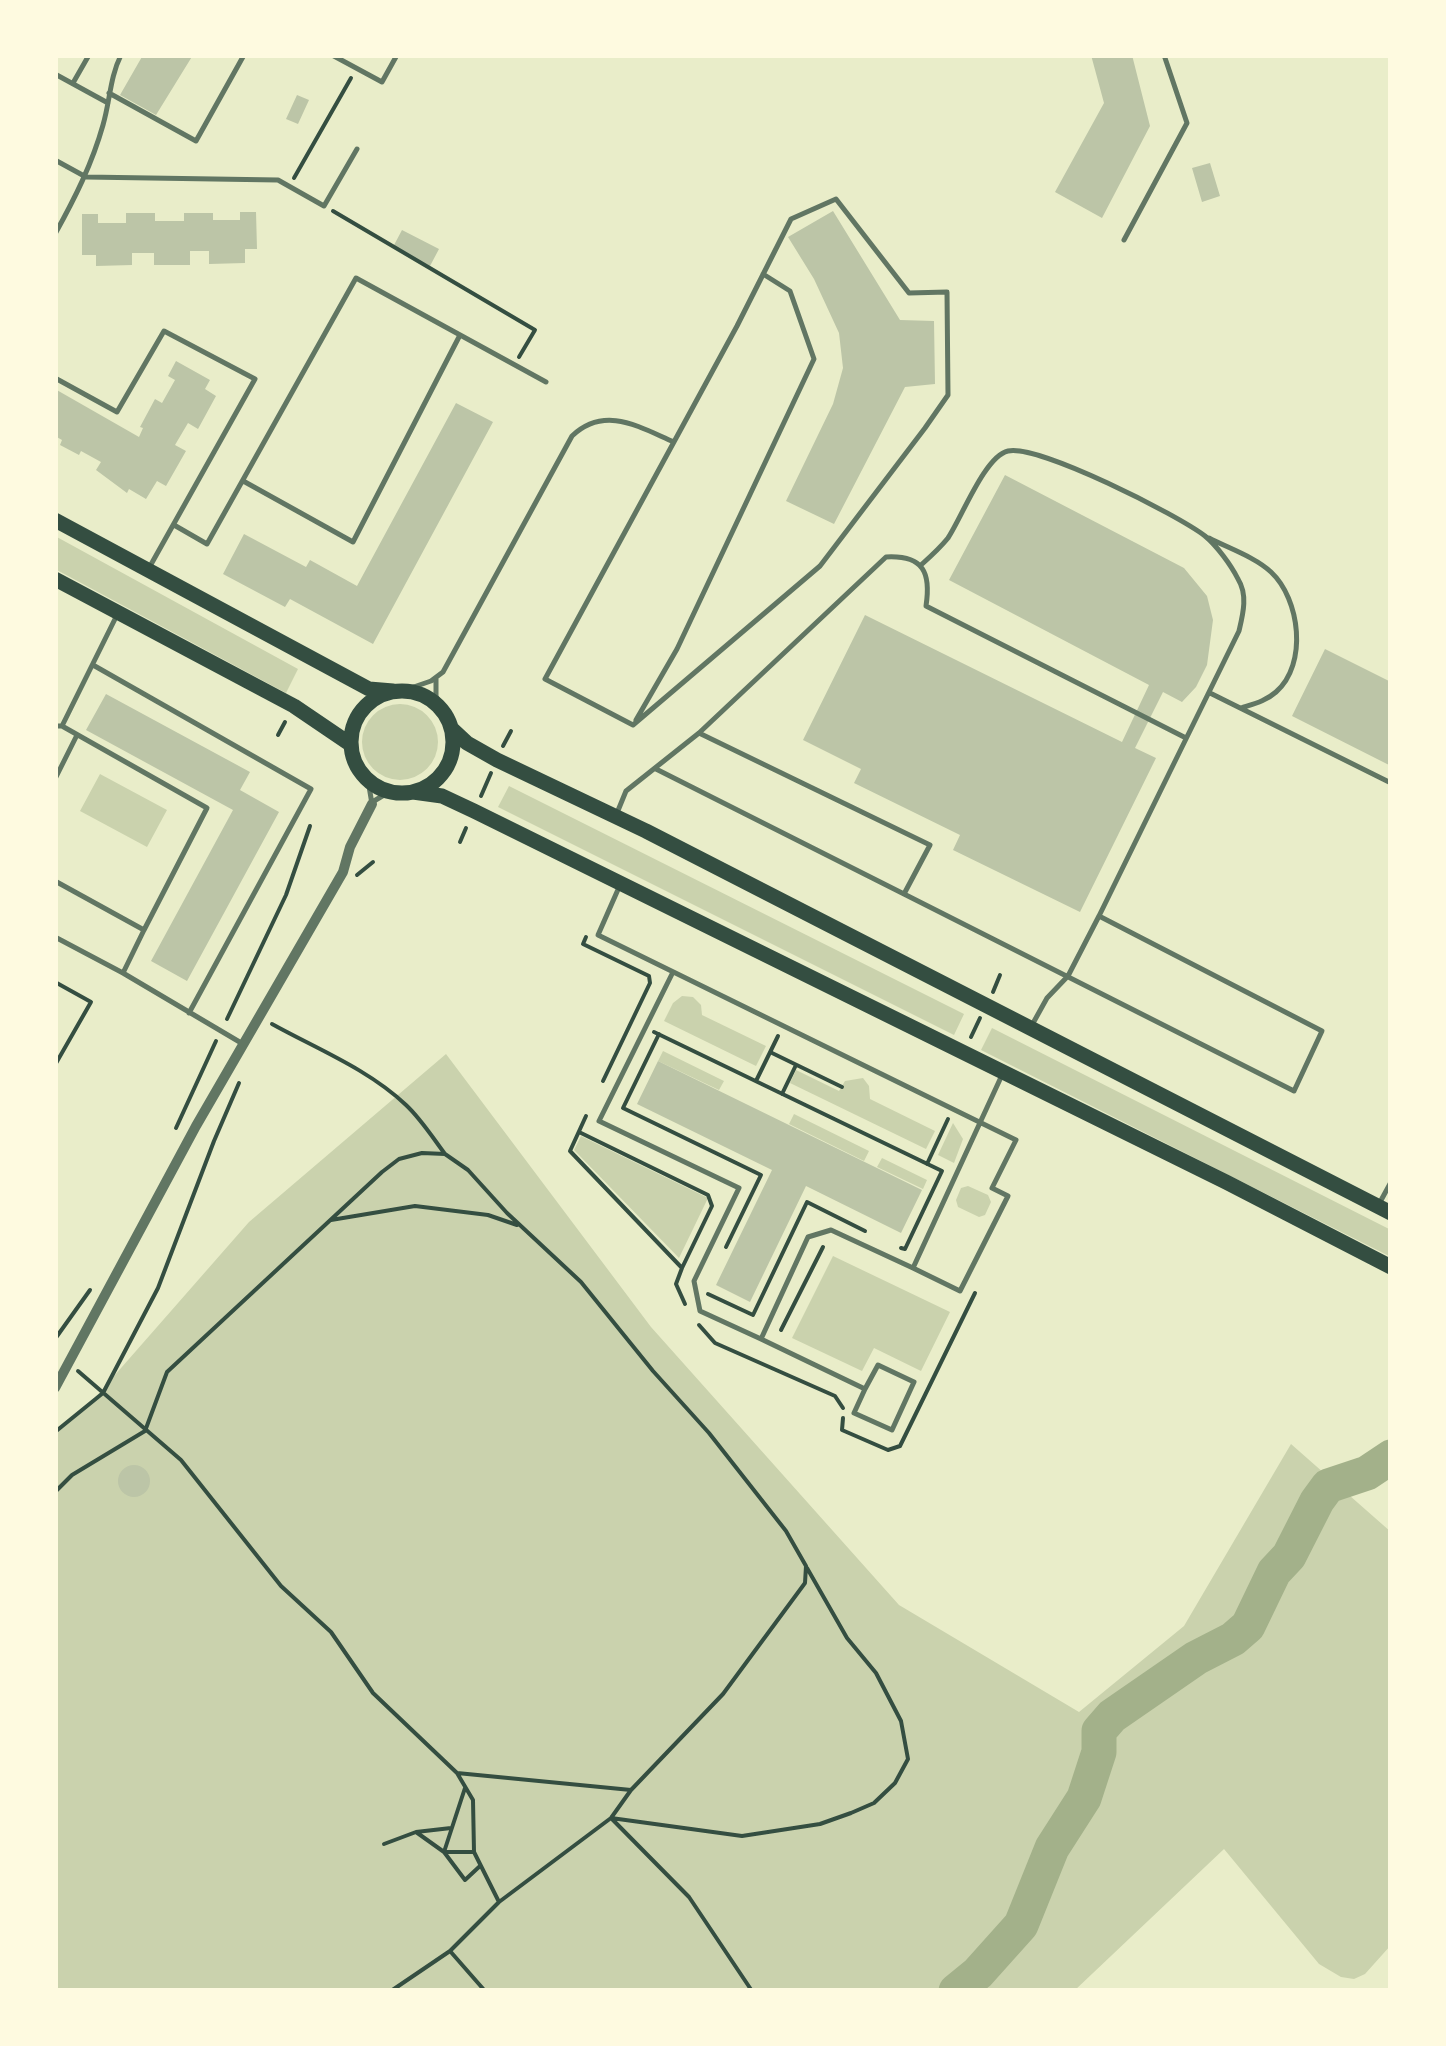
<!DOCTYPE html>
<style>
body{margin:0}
#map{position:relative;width:1446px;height:2046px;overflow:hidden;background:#e9edc9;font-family:Lato,sans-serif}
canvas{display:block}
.frame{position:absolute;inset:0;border:58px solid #fefae0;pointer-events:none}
</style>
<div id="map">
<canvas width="1446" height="2046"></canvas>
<div class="frame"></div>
</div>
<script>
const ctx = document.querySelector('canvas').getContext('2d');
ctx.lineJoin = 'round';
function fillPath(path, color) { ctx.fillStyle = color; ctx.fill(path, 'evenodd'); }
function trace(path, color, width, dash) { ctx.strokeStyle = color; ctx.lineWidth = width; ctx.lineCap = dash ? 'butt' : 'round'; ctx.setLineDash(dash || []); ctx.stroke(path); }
const green = new Path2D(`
 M55,536L298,669L286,693L55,569Z
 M362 742a38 38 0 1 1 76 0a38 38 0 1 1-76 0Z
 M100,774L167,810L147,847L80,811Z
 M509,786L964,1014L954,1035L498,807Z
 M682,996L693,997L701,1005L702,1015L766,1046L756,1066L664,1021L673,1003Z
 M992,1028L1391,1230V1257L981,1050Z
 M663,1051L724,1081L719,1090L658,1061Z
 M446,1054L651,1327L899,1605L1079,1712L1184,1626L1291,1444L1391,1532V1945L1365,1974L1354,1979L1341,1977L1319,1964L1224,1849L1074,1991H55V1433L86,1408L249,1222Z
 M796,1070L839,1091L845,1081L863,1078L869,1086L870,1099L935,1131L926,1149L790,1083Z
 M794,1114L869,1151L864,1161L789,1124Z
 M953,1123L963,1139L954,1163L938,1155Z
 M581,1136L708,1198L679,1258L574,1150Z
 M882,1158L927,1180L923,1189L877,1167Z
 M968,1186L988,1195L991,1202L985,1215L979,1217L958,1207L956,1200L961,1188Z
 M833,1256L950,1312L921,1371L874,1348L862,1371L792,1338Z`);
const river = new Path2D(`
 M956,1991L978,1973L1021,1925L1052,1848L1084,1798L1099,1752V1731L1112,1716L1196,1658L1233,1639L1248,1626L1274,1572L1289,1556L1317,1501L1328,1486L1367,1473L1391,1457`);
const building = new Path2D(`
 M143,55H193L156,115L120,95Z
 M1091,55H1132L1150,126L1102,218L1055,192L1104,103Z
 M297,95L309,100L298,124L286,119Z
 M1210,163L1220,196L1202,202L1192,168Z
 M833,211L900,320L934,321L935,384L905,387L834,524L786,501L833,404L843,368L839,333L814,279L788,237Z
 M240,212H256L257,249H245V263L209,264V251H190V265H154V253H132V265L96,266V255H82V214H98V223H126V213H155V221H184V213H213V220H240Z
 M402,230L439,249L430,266L393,247Z
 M176,361L210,380L205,389L216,396L198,429L188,423L175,445L186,451L166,486L157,481L146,499L129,489L127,493L96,470L101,462L81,451L79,455L60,445L62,440L55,436V389L139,437L143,428L140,427L155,399L162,403L175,380L168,376Z
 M456,403L493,422L373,644L290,599L285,607L223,574L244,534L306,567L310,560L357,586Z
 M1005,475L1184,568L1207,596L1213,620L1207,665L1196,687L1182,702L1163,692L1135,748L1156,758L1080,912L953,850L960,835L854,783L861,769L803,740L865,615L1122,742L1149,685L949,580Z
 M1325,649L1391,682V766L1292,716Z
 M106,694L250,772L240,790L279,812L187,981L151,961L233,810L86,730Z
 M658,1061L922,1190L901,1233L806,1186L750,1302L716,1285L772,1170L637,1104Z
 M118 1481a16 16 0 1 1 32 0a16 16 0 1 1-32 0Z`);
const path = new Path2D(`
 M294,178L351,78
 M333,211L535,330L519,357
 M278,735L285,722
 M503,746L511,731
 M481,796L491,773
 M460,842L466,828
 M357,875L373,862
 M586,937L583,944L649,976L650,983L603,1081
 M55,982L91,1002L55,1065
 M993,992L1000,975
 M227,1019L286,895L310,826
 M272,1024C317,1049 368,1069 406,1105C421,1119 433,1138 445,1154
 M654,1032L942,1171L905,1249L901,1248
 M659,1034L623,1108L761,1175L726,1247
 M971,1037L980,1018
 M770,1052L842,1087
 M756,1081L778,1036
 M782,1094L796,1065
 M586,1116L570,1151L682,1268L676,1284L685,1304
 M176,1128L216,1041
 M579,1132L708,1195L712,1206L682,1268
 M927,1164L948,1119
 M331,1220L415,1206L488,1215L517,1225
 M708,1294L753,1315L807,1202L865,1231
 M699,1325L715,1343L835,1396L843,1408
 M781,1330L823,1247
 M55,1339L90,1290
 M78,1371L181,1460L281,1586L331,1632L373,1693L457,1773L473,1800L474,1852L499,1902
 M843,1418L842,1430L888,1450L900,1446L975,1293
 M55,1432L103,1393L158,1288L214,1141L239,1083
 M55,1492L72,1475L145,1431L167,1372L382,1172L399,1159L422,1153L445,1154L468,1170L507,1213L581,1282L653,1371L709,1433L786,1531L806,1566L805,1583L723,1694L631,1790L611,1818L499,1902L450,1951L391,1991
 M457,1773L631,1790
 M465,1788L444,1852H473
 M611,1818L742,1836L820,1824L851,1813L874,1803L895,1783L908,1759L901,1721L876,1673L847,1638L807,1568
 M611,1818L689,1897L752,1991
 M451,1828L416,1832L444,1852L465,1880L480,1866
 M384,1844L416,1832
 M450,1951L485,1991`);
const service = new Path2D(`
 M332,55L382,82L397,55
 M55,74L108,103
 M73,83L89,55
 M109,93L196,141L244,55
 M55,160L86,177L278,180L324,206L357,149
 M836,199L909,293L947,292L948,395L925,428L820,566L633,725L545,679L737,326L791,219Z
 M55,234C75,198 92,164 103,125C110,101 110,77 121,55
 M1124,240L1187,123L1164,55
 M55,378L117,412L164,331L255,379L149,568
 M245,482L353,542L460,335
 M174,525L207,544L356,278L546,382
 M1209,538C1228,548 1255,557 1271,572C1300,599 1308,664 1276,692C1266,701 1253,704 1241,708
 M921,565C930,557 940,548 948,538C962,517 985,456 1008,451C1038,444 1178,515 1205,536C1217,546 1231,565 1238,579C1248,595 1243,614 1239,631L1099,916
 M93,665L311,789L189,1013
 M436,678V696L442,709
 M405,690L431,681L443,672L572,436C605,405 639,427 674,442
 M1210,693L1391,783
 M636,720L677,649L814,359L790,291L763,274
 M55,726H62L207,808L144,930
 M62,726L116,617
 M656,769L904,894L930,845L699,733
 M55,779L77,735
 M368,780L372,804
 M374,801L389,792
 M617,813L626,791L699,733L886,557C924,555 931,573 926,606L1186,738
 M55,881L144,930L123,973L243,1044
 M620,885L598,935L1016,1140L992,1188L1008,1196L960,1291L913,1268
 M904,894L1294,1091L1322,1031L1099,916L1068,976L1047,998L1032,1025
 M55,937L123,973
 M673,972L599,1121L739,1188L694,1281L700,1311L761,1339L808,1237L831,1230L913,1268L1002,1075
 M1379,1204L1391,1182
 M761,1339L865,1389L854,1413L892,1430L914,1382L878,1365L865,1389`);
const minor = new Path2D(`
 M55,1388L196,1126L343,872L350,847L372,804`);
const secondary = new Path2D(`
 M55,520L369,689L393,691
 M55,579L294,706L350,744
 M351 742a51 51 0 1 1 102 0a51 51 0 1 1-102 0Z
 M452,729L467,743L497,760L646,831L1391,1213
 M413,792L442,796L474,811L1226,1182L1391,1267`);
fillPath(green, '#cad2ad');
trace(river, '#a3b18a', 35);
fillPath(building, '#bcc5a7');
trace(path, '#344e41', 4);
trace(service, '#617663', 5);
trace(minor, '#617663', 10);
trace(secondary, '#344e41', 15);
</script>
